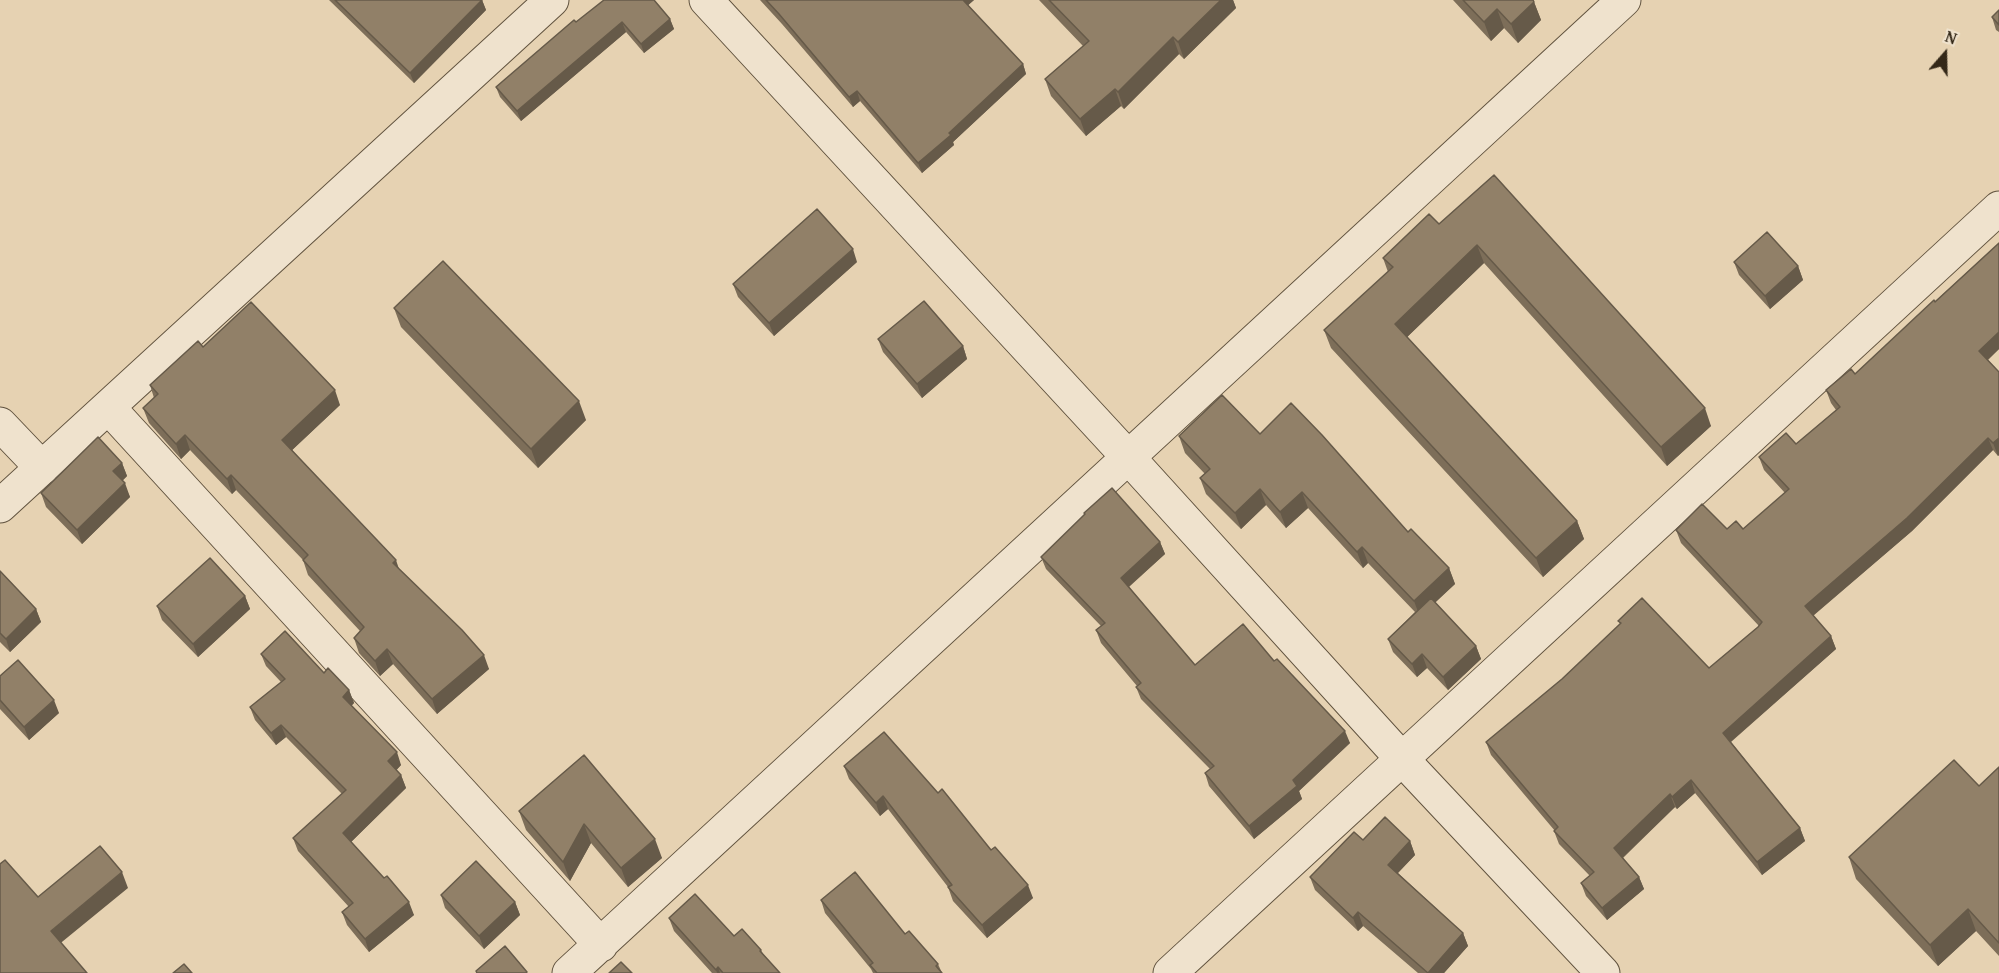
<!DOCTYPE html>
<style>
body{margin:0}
#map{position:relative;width:1999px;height:973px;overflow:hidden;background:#e6d2b2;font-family:"Gentium Book Plus",serif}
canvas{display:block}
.north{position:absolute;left:1915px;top:24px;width:60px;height:60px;-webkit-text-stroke:4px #efe2cd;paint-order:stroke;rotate:20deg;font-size:16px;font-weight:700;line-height:24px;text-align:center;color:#342818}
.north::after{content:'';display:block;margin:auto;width:21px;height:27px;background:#342818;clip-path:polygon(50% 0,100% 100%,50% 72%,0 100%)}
</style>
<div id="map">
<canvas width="1999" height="973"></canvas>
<div class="north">N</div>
</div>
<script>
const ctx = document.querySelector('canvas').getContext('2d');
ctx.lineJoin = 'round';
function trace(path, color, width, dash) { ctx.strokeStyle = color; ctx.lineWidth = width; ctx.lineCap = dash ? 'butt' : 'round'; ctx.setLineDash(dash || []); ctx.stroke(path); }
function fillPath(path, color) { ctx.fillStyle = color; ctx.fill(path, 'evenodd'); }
const minor = new Path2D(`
 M109,408L601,945
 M0,424L42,468
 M0,506L552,0
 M569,973L1624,0
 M1170,973L1999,208`);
const tertiary = new Path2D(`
 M706,0L1128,457L1403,760L1603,973`);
const wall = new Path2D(`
 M329,0H482L486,10L414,83Z
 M760,0H974L968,5L1023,64L1026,74L953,142L954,145L922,173L860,101L853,107L782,24Z
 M1039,0H1233L1236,8L1184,59L1179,54L1124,109L1121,106L1086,136L1051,96L1045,79L1083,46Z
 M1453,0H1533L1534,2L1541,20L1518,43L1504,28L1491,41Z
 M1999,10V32L1996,30L1992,17Z
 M670,19L674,29L644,53L626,32L521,121L500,97L496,87L576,22Z
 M1494,175L1711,426L1667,466L1484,263L1407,337L1577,521L1584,539L1543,577L1331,348L1324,330L1388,272L1383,258L1439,224Z
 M1999,243V349L1988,360L1999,372V455L1998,456L1993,450L1912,531L1813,616L1831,636L1836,649L1731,742L1800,828L1805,841L1762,875L1695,793L1677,809L1675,807L1623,858L1639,877L1644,889L1607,920L1586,896L1581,883L1590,876L1559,844L1554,831H1555L1491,755L1486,742L1562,679L1620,624L1618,621L1709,668L1759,626L1681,543L1676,530L1743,529L1785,493L1764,470L1759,457L1796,444L1836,410L1831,403L1826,390L1855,374Z
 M857,262L774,336L738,297L733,284Z
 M1734,262L1798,266L1803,280L1770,309L1739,275Z
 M394,308L586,420L538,468L401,327Z
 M878,339L963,346L967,359L922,398L883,352Z
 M203,347L340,405L292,450L489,669L437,714L393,664L380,676L359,653L354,638L360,631L308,575L303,560L236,490L232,494L190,450L181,459L149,423L143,408L154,398L150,385Z
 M1260,434L1408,532L1449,568L1455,584L1435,602L1476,646L1481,659L1448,690L1427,668L1417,677L1393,652L1388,639L1415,612L1368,563L1363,568L1308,508L1286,528L1266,505L1241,529L1206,494L1200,478L1205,474L1185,453L1179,436Z
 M122,463L127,476L122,481L130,497L82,544L46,507L41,493Z
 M1084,513L1160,542L1165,554L1129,587L1195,665L1274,661L1350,743L1299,791L1302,799L1254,839L1209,786L1205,773L1210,769L1141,699L1136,687L1137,686L1101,643L1096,630L1101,626L1046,569L1041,557L1085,515Z
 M0,571L36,609L41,622L10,652L0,642Z
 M245,596L250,609L198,657L162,620L157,606Z
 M261,654L324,673L349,690L354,703L351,706L401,765L396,770L401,775L406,788L351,842L414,915L369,952L347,925L342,912L349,907L298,851L293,838L342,794L286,737L276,745L255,720L250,707L281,682L266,666Z
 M0,676L59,713L29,740L0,709Z
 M584,755L662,858L628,887L591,843L570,881L526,830L519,811Z
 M844,766L938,793L991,850L1033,898L987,938L953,901L948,887L888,809L880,816L849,779Z
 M1999,767V956L1976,931L1938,966L1856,879L1849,857L1979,786Z
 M1363,840L1410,841L1415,855L1398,873L1463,933L1468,946L1444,973H1418L1363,926L1358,931L1315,890L1310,877Z
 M441,895L515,902L520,915L484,949L445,908Z
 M821,900L905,934L938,964L942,973H873L871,969L825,913Z
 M669,918L734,936L761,950L763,954L780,973H712L674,931Z`);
const shadedWall = new Path2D(`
 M482,0L486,10L414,83L410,73Z
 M962,0H974L965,8Z
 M1221,0H1233L1236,8L1184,59L1178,42Z
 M1534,2L1541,20L1518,43L1511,24Z
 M1497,9L1504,28L1491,41L1484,22Z
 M670,19L674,29L644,53L641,44Z
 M622,22L626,32L521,121L517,111Z
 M1173,37L1179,54L1124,109L1118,92Z
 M1023,64L1026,74L953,142L954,145L922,173L918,163L949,133Z
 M1115,89L1121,106L1086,136L1080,119Z
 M857,91L860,101L853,107L849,97Z
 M1477,245L1484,263L1402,342L1395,324Z
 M853,249L857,262L774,336L769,323Z
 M1798,266L1803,280L1770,309L1765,296Z
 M1999,332V349L1984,363L1979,351Z
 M963,346L967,359L922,398L917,384Z
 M335,390L340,405L288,454L282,440Z
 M579,401L586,420L538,468L531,449Z
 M1705,408L1711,426L1667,466L1661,447Z
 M185,435L190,450L181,459L176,444Z
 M1988,438L1993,450L1912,531L1809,619L1805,606Z
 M1999,438V455L1998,456L1993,443Z
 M122,463L127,476L118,485L113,471Z
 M231,475L236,490L232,494L227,479Z
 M125,483L130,497L82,544L77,530Z
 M1260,489L1266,505L1241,529L1235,513Z
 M1302,492L1308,508L1286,528L1280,512Z
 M1577,521L1584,539L1543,577L1536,558Z
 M1160,542L1165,554L1125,590L1121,578Z
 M1362,547L1368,563L1363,568L1357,552Z
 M396,560L401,575L393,563Z
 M1449,568L1455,584L1420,617L1414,601Z
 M245,596L250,609L198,657L193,644Z
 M36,609L41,622L10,652L6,639Z
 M1831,636L1836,649L1727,745L1723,733Z
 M1476,646L1481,659L1448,690L1443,677Z
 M387,649L393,664L380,676L375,661Z
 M1422,654L1427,668L1417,677L1412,664Z
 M484,655L489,669L437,714L432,699Z
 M349,690L354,703L347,710L343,697Z
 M54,700L59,713L29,740L24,727Z
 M281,725L286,737L276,745L271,733Z
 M1345,731L1350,743L1299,791L1302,799L1254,839L1249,826L1293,780Z
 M397,752L401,765L393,774L388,761Z
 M401,775L406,788L347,846L343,833Z
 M1691,780L1695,793L1677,809L1672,797Z
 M1670,794L1675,807L1619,861L1614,848Z
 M883,796L888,809L880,816L876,803Z
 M584,824L591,843L570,881L563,862Z
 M1800,828L1805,841L1762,875L1757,862Z
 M655,839L662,858L628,887L621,868Z
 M1410,841L1415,855L1393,878L1388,865Z
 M122,872L128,888L57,946L51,931Z
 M1639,877L1644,889L1607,920L1602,908Z
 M1028,885L1033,898L987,938L982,925Z
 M409,902L414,915L369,952L365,939Z
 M515,902L520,915L484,949L479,936Z
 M1968,909L1976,931L1938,966L1930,945Z
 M1358,912L1363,926L1358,931L1353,918Z
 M1463,933L1468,946L1444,973H1428Z
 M718,967L720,973H717L716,970Z`);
const building = new Path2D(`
 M335,0H482L410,73Z
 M604,0H654L670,19L641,44L622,22L517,111L496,87L574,20L576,22Z
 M766,0H963L1023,64L949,133L951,135L918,163L857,91L849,97L779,14Z
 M1049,0H1221L1178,42L1173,37L1118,92L1115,89L1080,119L1045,79L1089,41Z
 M1463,0H1533L1534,2L1511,24L1497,9L1484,22Z
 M1999,10V25L1992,17Z
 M1494,175L1705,408L1661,447L1477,245L1395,324L1577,521L1536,558L1324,330L1393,267L1383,258L1429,214L1439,224Z
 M817,209L853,249L769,323L733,284Z
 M1767,232L1798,266L1765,296L1734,262Z
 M1999,243V332L1979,351L1999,372V438L1993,443L1988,438L1907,518L1805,606L1831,636L1723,733L1800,828L1757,862L1691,780L1672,797L1670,794L1614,848L1639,877L1602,908L1581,883L1594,872L1554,831L1558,827L1486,742L1562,679L1621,623L1618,621L1642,598L1709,668L1758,627L1762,622L1676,530L1702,504L1727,529L1736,521L1743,529L1789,489L1759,457L1786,433L1796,444L1840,407L1826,390L1851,369L1855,374L1934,300L1935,302Z
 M443,261L579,401L531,449L394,308Z
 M924,301L963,346L917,384L878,339Z
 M251,302L335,390L282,440L396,560L393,563L462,630L484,655L432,699L387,649L375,661L354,638L364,627L303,560L308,555L231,475L227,479L185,435L176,444L143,408L158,394L150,385L198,341L203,347Z
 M1222,395L1260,434L1291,403L1322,435L1408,532L1411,529L1449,568L1414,601L1362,547L1357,552L1302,492L1280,512L1260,489L1235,513L1200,478L1210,469L1179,436Z
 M98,437L122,463L113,471L125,483L77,530L41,493Z
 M1112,488L1160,542L1121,578L1195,665L1243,624L1274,661L1277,659L1345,731L1293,780L1297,786L1249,826L1205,773L1214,766L1136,687L1141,683L1096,630L1105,623L1041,557L1085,514L1084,513Z
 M210,558L245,596L193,644L157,606Z
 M0,571L36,609L6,639L0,633Z
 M1431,598L1476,646L1443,677L1422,654L1412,664L1388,639Z
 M285,631L324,673L328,668L349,690L343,697L397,752L388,761L401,775L343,833L384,878L387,876L409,902L365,939L342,912L353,903L293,838L346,790L281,725L271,733L250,707L285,679L261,654Z
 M18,660L54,700L24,727L0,700V676Z
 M884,732L938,793L942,789L991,850L995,847L1028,885L982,925L948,887L952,885L883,796L876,803L844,766Z
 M584,755L655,839L621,868L584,824L563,862L519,811Z
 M1954,760L1979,786L1999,767V943L1968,909L1930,945L1849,857Z
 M1385,817L1410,841L1388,865L1463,933L1428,973L1358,912L1353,918L1310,877L1354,832L1363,840Z
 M100,846L122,872L51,931L87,973H0V864L5,860L38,897Z
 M476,861L515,902L479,936L441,895Z
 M855,872L905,934L909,931L938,964L936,966L942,973H877L870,965L873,963L821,900Z
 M695,894L734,936L742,929L761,950L760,951L780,973H723L718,967L716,970L669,918Z
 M505,946L527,972L526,973H477L476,971Z
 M621,962L632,973H609Z
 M184,964L192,973H173Z`);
trace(minor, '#60523e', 35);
trace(tertiary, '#60523e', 35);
trace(minor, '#efe2cd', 33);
trace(tertiary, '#efe2cd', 33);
fillPath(wall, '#7d6e59');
fillPath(shadedWall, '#665a49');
fillPath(building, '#918068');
trace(building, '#665a49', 1.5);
</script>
